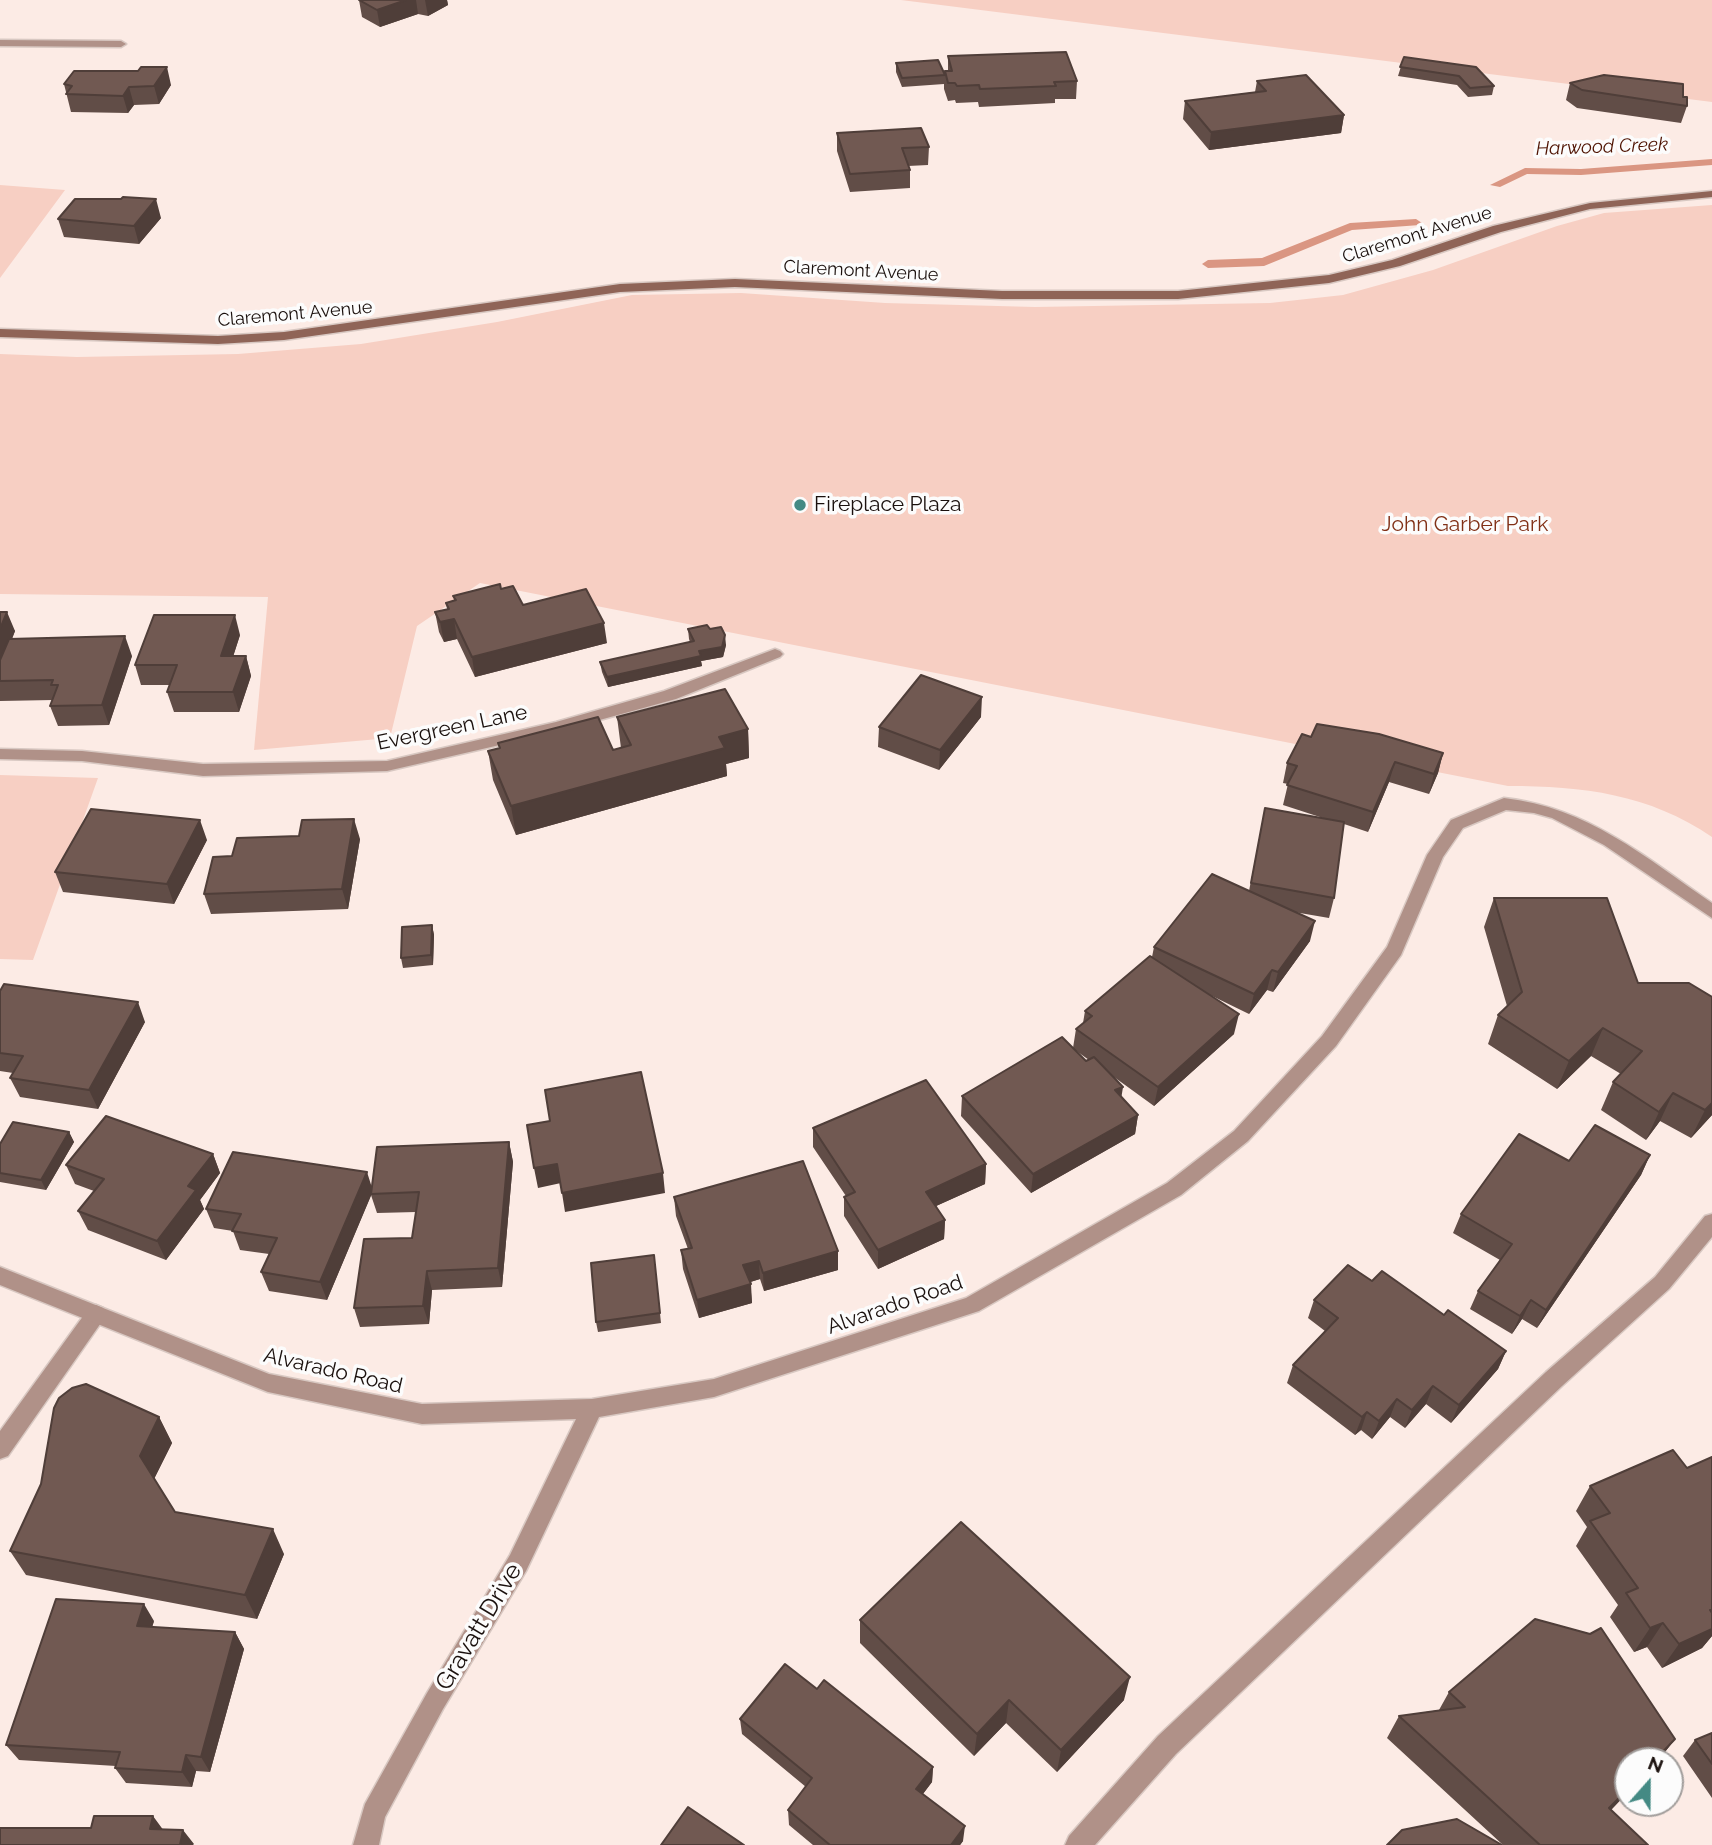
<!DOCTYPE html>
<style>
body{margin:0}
#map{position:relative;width:1712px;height:1845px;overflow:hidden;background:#fcebe5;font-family:Raleway,sans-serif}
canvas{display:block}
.north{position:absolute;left:1614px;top:1747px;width:70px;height:70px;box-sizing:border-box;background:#fcfcfc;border:2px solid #a29e9c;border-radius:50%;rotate:21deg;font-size:19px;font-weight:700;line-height:28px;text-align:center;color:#1a100d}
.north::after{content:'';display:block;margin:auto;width:24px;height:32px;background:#448a84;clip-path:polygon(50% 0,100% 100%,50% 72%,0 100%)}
</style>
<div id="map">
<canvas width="1712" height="1845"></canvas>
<div class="north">N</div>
</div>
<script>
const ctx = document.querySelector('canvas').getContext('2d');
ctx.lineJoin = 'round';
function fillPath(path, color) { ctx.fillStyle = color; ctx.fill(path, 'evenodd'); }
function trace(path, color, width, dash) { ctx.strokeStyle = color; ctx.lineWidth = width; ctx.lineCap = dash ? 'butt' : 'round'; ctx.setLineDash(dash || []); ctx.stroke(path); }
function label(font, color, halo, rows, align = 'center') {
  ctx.font = font + ' Raleway,sans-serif'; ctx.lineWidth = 7; ctx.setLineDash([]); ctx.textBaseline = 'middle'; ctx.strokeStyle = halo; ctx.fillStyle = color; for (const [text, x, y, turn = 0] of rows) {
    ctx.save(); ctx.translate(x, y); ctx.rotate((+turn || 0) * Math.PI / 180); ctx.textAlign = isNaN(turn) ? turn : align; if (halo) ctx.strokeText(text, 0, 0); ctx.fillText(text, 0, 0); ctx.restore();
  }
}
const green = new Path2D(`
 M901,0H1712V102Z
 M0,185L65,190L0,278Z
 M1712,205V837C1649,794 1583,786 1508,786L480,583L417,626L390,738L254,750L268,597L0,594V354L77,357L238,354L361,344L497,322L632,295L741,293L885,303L1035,307L1270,303L1343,295L1433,270L1557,226L1604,213Z
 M0,775L98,778L33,960L0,959Z`);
const stream = new Path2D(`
 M1712,159V165L1581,175L1527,174L1500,187L1490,185L1525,168L1581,169Z
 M1416,219L1422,223L1420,225L1352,230L1264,266L1208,268L1202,264L1208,260L1262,258L1350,223Z`);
const lane = new Path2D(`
 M1712,1214V1237L1669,1289L1562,1386L1176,1754L1095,1845H1065L1069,1836L1158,1736L1546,1372L1655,1277L1705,1216Z
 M96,1305L103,1308L106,1314L103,1320L8,1456L0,1459V1431L89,1308Z`);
const street = new Path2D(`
 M0,40L121,41L126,44L121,47L0,46Z
 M775,649L780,651L783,654L780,657L676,699L556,732L387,771L203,776L82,761L0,759V749L82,751L203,764L387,761L556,722L664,691Z
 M1504,798C1587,807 1645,857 1712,903V918L1604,845L1552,818L1534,813L1506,810L1463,828L1443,857L1401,955L1336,1046L1248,1141L1181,1195L979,1311L714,1397L599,1417L526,1571L443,1709L385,1817L379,1845H353L365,1804L427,1693L510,1555L576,1419L422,1424L268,1392L0,1285V1267L269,1374L422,1404L592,1399L714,1379L966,1298L1167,1183L1234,1131L1322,1036L1387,947L1427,855L1451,820Z`);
const secondary = new Path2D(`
 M1712,191V197L1590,209L1501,232L1400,266L1329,283L1178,299H1002L735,287L620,292L284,340L218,344L0,337V329L218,336L284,332L620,284L735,279L1002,291H1178L1329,275L1392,260L1493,226L1590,203Z`);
const wall = new Path2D(`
 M359,0H447L448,5L428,16L418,14L380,27L362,17Z
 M948,56L1077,81L1076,99H1055V103L979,107L978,102L956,103L955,100L948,101L944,89V84L902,87L896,72V63L945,75V71H948Z
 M1404,57L1494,86L1492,95L1468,97L1457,85L1398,76Z
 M1257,81L1344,115L1341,133L1209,150L1183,119L1185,101L1255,92Z
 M1570,83L1683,97L1687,106L1681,123L1577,108L1566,100Z
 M64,84L171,85L159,104L134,105L128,113L71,112Z
 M837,133L929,147L928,165L908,166L910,170V188L850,192L837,151Z
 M161,218L139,244L64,237L58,219Z
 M501,589L523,605L607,643L475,677L457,639L444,642L439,632L435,612L447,609L446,603L454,600L453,596Z
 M0,612L15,631L12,639L132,656L109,725L58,726L50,706L53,700L0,701Z
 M688,629H710L726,645L723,657L701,661L702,666L608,687L602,672L600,662L690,642L689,639Z
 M240,635L233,656H246L251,676L239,712H174L167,692L170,685H141L135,665Z
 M617,717L748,729L749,758L726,764L727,776L516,835L493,780L488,751L499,748L498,743L613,750L621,748Z
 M981,717L939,770L878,747L879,727Z
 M1311,737L1443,753L1438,773L1429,794L1389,782L1368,832L1344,824L1334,898L1329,918L1294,912L1310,941L1273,992L1267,990L1249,1014L1208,994L1234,1034L1154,1106L1114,1077L1121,1097L1138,1115L1135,1134L1031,1193L961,1116L962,1096L1073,1048L1076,1029L1083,1023L1085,1011L1152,957L1154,947L1249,891L1265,808L1323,818L1283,805L1288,784L1283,783L1287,763ZM1075,1050L1089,1060L1086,1061Z
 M360,839L348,909L211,914L204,894L232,856Z
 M207,840L174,904L63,892L55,872Z
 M1494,898L1638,983L1712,997V1115L1691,1138L1660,1121L1646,1140L1601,1110L1613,1082L1621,1074L1591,1056L1557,1089L1488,1044L1498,1015L1507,1006L1484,927Z
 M432,925L434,935L433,965L403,968L401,958Z
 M0,991L145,1022L98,1109L20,1097L10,1078L13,1073L0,1071Z
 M813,1128L986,1164L985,1184L936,1206L945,1220L944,1239L878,1269L844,1216V1197L846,1196L813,1147Z
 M69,1132L74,1142L46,1190L0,1182V1144Z
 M509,1142L513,1162L502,1287L432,1290L429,1324L360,1327L354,1308L412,1238L416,1212L377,1213L371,1195L327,1300L269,1291L261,1272L269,1254L240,1250L233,1231L214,1228L206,1209L372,1188Z
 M213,1154L220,1173L200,1200L204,1209L166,1260L88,1230L78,1211L94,1191L75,1184L66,1165Z
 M1650,1155L1641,1175L1537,1328L1522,1319L1512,1334L1470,1309L1478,1291L1500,1260L1453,1233L1461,1214L1569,1161Z
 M674,1197L838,1270L764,1291L760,1279L750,1282L752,1303L699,1318L683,1269L681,1250L688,1249L676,1216Z
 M654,1255L661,1323L598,1332L596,1322Z
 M1314,1300L1444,1315L1506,1351L1498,1369L1451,1423L1426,1404L1405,1428L1390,1417L1372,1439L1361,1430L1355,1435L1287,1383L1293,1365L1325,1331L1308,1318Z
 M159,1417L172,1443L154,1479L175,1512L284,1554L257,1619L26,1575L10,1551Z
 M1712,1457V1636L1702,1648L1662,1668L1647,1647L1634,1652L1610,1617L1618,1605L1576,1546L1587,1527L1576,1511L1590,1486L1687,1468Z
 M860,1620L1124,1700L1057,1772L1006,1723L974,1756L860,1643Z
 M154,1621L152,1627L235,1632L244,1649L210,1772L196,1771L192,1787L126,1783L115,1768L116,1766L19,1760L6,1745Z
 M817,1689L933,1767L932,1782L923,1794L963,1841L960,1845H813L789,1825L788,1810L806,1787L742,1734L740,1719Z
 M1449,1692L1675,1739L1658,1761H1628V1792L1611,1810L1648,1845H1503L1387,1738L1399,1716L1439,1710Z
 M1712,1733V1798L1683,1756L1695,1740Z`);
const shadedWall = new Path2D(`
 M406,0H416L418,14L380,27L377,10Z
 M425,0H447L448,5L428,16Z
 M167,67L171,85L159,104L154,86Z
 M129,87L134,105L128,113L123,96Z
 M1344,115L1341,133L1209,150L1211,132Z
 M156,199L161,218L139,244L134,226Z
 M7,612L15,631L0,668V629Z
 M235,615L240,635L227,676L221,656Z
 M454,619L457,639L444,642L440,622Z
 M604,623L607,643L475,677L472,657Z
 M725,635L726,645L723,657L701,661L702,666L608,687L607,677L699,651Z
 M125,636L132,656L109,725L102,705Z
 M246,656L251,676L239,712L233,692Z
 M982,697L981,717L939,770L940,750Z
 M748,729L749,758L726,764L727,776L516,835L511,806L719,737Z
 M1443,753L1438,773L1429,794L1434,774Z
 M1395,762L1389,782L1368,832L1373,812Z
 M354,819L360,839L348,909L342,889Z
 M200,820L207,840L174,904L167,884Z
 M1315,921L1310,941L1273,992L1278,972Z
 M432,925L434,935L433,965L431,955Z
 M1272,970L1267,990L1249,1014L1254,994Z
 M138,1002L145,1022L98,1109L89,1090Z
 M1239,1014L1234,1034L1154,1106L1158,1087Z
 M1603,1028L1591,1056L1557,1089L1569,1061Z
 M1123,1087L1120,1106L1115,1090Z
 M1673,1093L1660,1121L1646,1140L1659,1112Z
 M1712,1103V1115L1691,1138L1705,1110Z
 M1138,1115L1135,1134L1031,1193L1033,1174Z
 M69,1132L74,1142L46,1190L41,1180Z
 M509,1142L513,1162L502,1287L498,1268Z
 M213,1154L220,1173L200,1200L204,1209L166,1260L157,1241L188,1186Z
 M1650,1155L1641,1175L1537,1328L1546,1310Z
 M557,1164L561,1183L538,1188L534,1168Z
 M986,1164L985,1184L925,1211L926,1192Z
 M367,1172L373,1191L327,1300L320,1282Z
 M663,1173L665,1193L565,1212L562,1193Z
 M945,1220L944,1239L878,1269V1250Z
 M838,1251V1270L764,1291L763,1273Z
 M759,1261L760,1279L744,1284L743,1265Z
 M427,1271L432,1290L429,1324L423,1306Z
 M751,1284L752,1303L699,1318L697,1300Z
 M1531,1300L1522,1319L1512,1334L1520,1316Z
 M1506,1351L1498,1369L1451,1423L1459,1405Z
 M1433,1386L1426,1404L1405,1428L1412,1410Z
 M1397,1399L1390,1417L1372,1439L1379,1421Z
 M1367,1412L1361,1430L1355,1435L1362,1417Z
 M159,1417L172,1443L153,1481L140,1456Z
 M273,1529L284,1554L257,1619L245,1595Z
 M144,1604L154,1621L147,1643L137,1626Z
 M1663,1623L1647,1647L1634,1652L1650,1628Z
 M1712,1629V1636L1702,1648L1662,1668L1679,1644Z
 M235,1632L244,1649L210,1772L201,1757Z
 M1130,1677L1124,1700L1057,1772L1061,1750Z
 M1009,1700L1006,1723L974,1756L977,1734Z
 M1675,1739L1658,1761H1654Z
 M186,1755L196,1771L192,1787L182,1772Z
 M933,1767L932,1782L915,1804L916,1789Z
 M1628,1789V1792L1593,1829L1609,1808Z
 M153,1816L164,1831L150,1829Z
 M965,1826L963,1841L960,1845H951Z
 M183,1830L194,1844L193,1845H180Z`);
const building = new Path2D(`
 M359,0H406L377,10Z
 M1066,52L1077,81L1054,82L1056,86L980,89L979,85L957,86L955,83H948L945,71H952L948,56Z
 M1404,57L1476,67L1494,86L1470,88L1459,76L1400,67Z
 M938,60L945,75L902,78L896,63Z
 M141,67H167L154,86L129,87L123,96L66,94L72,86L64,84L74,71H138Z
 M1306,75L1344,115L1211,132L1185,101L1266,91L1257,81Z
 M1604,75L1683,84V97H1687V106L1582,90L1570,83Z
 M921,128L929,147L902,148L910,170L850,174L837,133Z
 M123,197L156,199L134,226L58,219L75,199H121Z
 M500,584L501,589L513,586L523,605L586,589L604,623L472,657L454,619L440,622L435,612L449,609L446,603L456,600L453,596Z
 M0,612H7L0,629Z
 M154,615H235L221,656H246L233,692H167L177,665H135Z
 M707,625L710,629L721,627L725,635L722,647L699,651L701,656L607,677L600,662L694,641L688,629Z
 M125,636L102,705L50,706L58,685H51L53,680L0,681V660L9,639Z
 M921,675L982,697L940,750L879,727Z
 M725,689L748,729L719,737L725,748L511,806L488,751L500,748L498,743L598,717L613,750L631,745L617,717Z
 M1317,724L1379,734L1443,753L1434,774L1395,762L1373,812L1287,785L1297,766L1287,763L1302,734L1311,737Z
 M1265,808L1344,822L1334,898L1251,883Z
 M91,809L200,820L167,884L55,872Z
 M354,819L342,889L204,894L213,857L232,856L237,838L299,836L302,820Z
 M1212,874L1315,921L1278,972L1272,970L1254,994L1154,947Z
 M1494,898H1607L1638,983H1689L1712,997V1103L1705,1110L1673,1093L1659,1112L1613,1082L1642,1051L1603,1028L1569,1061L1498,1015L1522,992Z
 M432,925L431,955L401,958L402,927Z
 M1150,956L1239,1014L1158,1087L1076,1029L1092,1016L1085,1011Z
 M4,984L138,1002L89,1090L10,1078L23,1056L0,1053V991Z
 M1062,1037L1086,1061L1094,1057L1123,1087L1115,1090L1138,1115L1033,1174L962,1096Z
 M641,1072L663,1173L562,1193L557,1164L534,1168L527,1125L550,1121L545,1090Z
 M926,1080L986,1164L926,1192L945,1220L878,1250L844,1197L855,1192L813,1128Z
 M106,1116L213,1154L188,1186L196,1190L157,1241L78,1211L104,1179L66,1165Z
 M13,1122L69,1132L41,1180L0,1173V1144Z
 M1595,1125L1650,1155L1546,1310L1531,1300L1520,1316L1478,1291L1512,1244L1461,1214L1519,1134L1569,1161Z
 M509,1142L498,1268L427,1271L423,1306L354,1308L364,1239L412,1238L419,1192L371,1194L377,1147Z
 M233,1152L367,1172L320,1282L261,1272L277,1238L232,1231L241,1214L206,1209Z
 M803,1161L838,1251L763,1273L759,1261L743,1265L751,1284L697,1300L681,1250L692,1248L674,1197Z
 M654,1255L660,1313L596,1322L591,1263Z
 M1348,1265L1372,1281L1382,1271L1444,1315L1448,1310L1506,1351L1459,1405L1433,1386L1412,1410L1397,1399L1379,1421L1367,1412L1362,1417L1293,1365L1338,1318L1314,1300Z
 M86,1384L159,1417L140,1456L175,1512L273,1529L245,1595L10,1551L41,1484L54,1408L59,1398L72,1388Z
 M1673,1450L1687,1468L1712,1457V1610H1710L1712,1613V1629L1679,1644L1663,1623L1650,1628L1626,1593L1638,1588L1590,1521L1610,1513L1590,1486Z
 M961,1522L1130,1677L1061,1750L1009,1700L977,1734L860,1620Z
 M56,1599L144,1604L137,1626L235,1632L201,1757L186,1755L182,1772L115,1768L120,1752L6,1745Z
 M1535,1619L1590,1634L1601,1628L1675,1739L1654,1761H1628V1789L1609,1808L1648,1845H1540L1399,1716L1465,1707L1449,1692Z
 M785,1664L817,1689L824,1680L933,1767L916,1789L965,1826L951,1845H830L788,1810L812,1778L740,1719Z
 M1712,1733V1764L1695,1740Z
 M688,1807L744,1845H661Z
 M94,1816H153L150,1829L183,1830L180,1845H0V1828H91Z
 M1457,1819L1502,1845H1387L1402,1830Z`);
const markers = [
 [800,505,7,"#448a84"]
];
const farStreetnames = [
 ["Claremont Avenue",1417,235,-17],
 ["Claremont Avenue",861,271,3],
 ["Claremont Avenue",295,314,-5]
];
const farWaternames = [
 ["Harwood Creek",1602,147,-2]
];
const poiNames = [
 ["Fireplace Plaza",814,505]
];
const parkNames = [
 ["John Garber Park",1465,525]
];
const streetNames = [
 ["Evergreen Lane",452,728,-12],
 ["Alvarado Road",895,1305,-19],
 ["Alvarado Road",333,1371,13]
];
const nearStreetnames = [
 ["Gravatt Drive",479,1627,-59]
];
fillPath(green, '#f7cfc3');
fillPath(stream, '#da9682');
trace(lane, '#d8c8c2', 3);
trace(street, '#d8c8c2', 3);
trace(secondary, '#d8c8c2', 3);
fillPath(lane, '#b09188');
fillPath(street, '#b09188');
fillPath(secondary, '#8f6457');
fillPath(wall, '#614d47');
fillPath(shadedWall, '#4f3e39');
fillPath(building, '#715952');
trace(building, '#4f3e39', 2);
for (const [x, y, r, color] of markers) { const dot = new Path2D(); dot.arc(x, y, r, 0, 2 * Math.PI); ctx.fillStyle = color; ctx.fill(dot); trace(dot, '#fcfcfc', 2.5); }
label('18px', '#1a100d', '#fcfcfc', farStreetnames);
label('italic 19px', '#4e1200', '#fcfcfc', farWaternames);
label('21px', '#1a100d', '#fcfcfc', poiNames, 'left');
label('21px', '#813016', '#fcfcfc', parkNames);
label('21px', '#1a100d', '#fcfcfc', streetNames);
label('24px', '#1a100d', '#fcfcfc', nearStreetnames);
</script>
